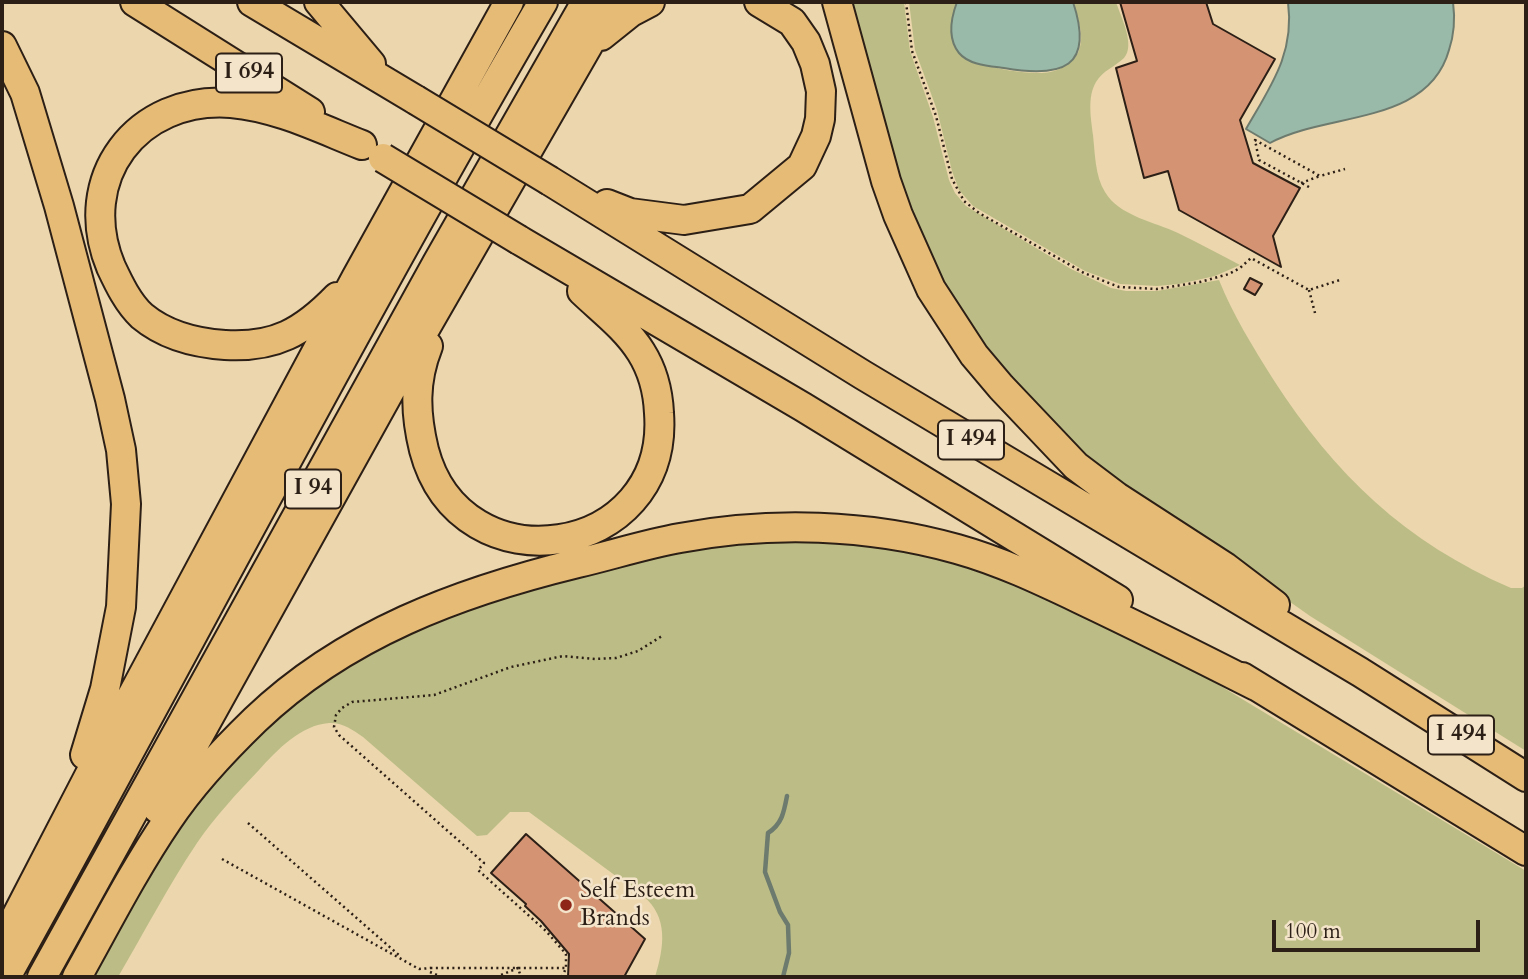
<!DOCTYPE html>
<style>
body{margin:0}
#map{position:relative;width:1528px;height:979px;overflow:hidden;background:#ecd6ad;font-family:Cardo,serif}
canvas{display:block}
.frame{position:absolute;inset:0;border:4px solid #2c1f16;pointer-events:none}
.scale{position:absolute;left:1272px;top:920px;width:208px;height:32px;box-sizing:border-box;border:4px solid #2c1f16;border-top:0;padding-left:9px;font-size:21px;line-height:24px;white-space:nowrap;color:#2c1f16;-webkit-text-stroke:5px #f3e4ca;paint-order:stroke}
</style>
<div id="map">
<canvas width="1528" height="979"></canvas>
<div class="frame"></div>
<div class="scale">100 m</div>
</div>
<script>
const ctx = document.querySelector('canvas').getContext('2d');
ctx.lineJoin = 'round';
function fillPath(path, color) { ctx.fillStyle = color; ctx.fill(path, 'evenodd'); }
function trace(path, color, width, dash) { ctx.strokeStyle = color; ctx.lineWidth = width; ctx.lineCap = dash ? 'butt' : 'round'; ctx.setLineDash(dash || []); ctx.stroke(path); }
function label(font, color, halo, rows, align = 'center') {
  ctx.font = font + ' Cardo,serif'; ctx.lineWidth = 5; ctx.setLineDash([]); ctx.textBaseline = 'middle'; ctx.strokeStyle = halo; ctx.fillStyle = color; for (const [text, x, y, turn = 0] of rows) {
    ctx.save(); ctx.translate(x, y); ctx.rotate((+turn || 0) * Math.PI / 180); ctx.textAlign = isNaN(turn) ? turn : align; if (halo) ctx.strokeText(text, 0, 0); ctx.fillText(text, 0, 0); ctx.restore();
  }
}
const green = new Path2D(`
 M847,2H904L910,51L933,117L949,180L955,193L966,206L1071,269L1111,288L1126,291H1157L1219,280C1233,315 1253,347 1273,379C1335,475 1405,542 1511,588H1522L1526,585V751L1310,616L1097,466L1063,438L964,324L909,219Z
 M909,2H957C952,17 947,35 957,49C968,67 1030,76 1050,72C1061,70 1076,61 1079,50C1085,35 1077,16 1073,2H1116C1120,15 1136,45 1124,58C1115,67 1103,70 1096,82C1087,97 1091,118 1093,135C1095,153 1095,176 1105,192C1119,216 1155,222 1178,233C1199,243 1219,254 1240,265L1215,276L1179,284L1157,286L1120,284L1085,271L973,206L959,190L952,171L937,110L915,50Z
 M781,534L937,551L1143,639L1526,871V977H655C664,948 669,917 643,896L529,812H510L487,835L477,836L363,737C353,730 342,722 329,723C301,725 277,750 259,770C237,793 215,817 197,843C168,886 144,933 118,977H90L173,827L275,713L410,625L629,556Z`);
const water = new Path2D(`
 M957,2H1073C1095,68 1062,78 1004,68C989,66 969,65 959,53C947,38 951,18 957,2Z
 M1288,2H1453C1455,17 1454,35 1449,50C1428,126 1326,112 1270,143L1246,129C1270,87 1295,54 1288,2Z`);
const stream = new Path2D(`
 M783,977L789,953L788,925L780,912L765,872L768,833C782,824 784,812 787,796`);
const building = new Path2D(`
 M1120,2H1206L1213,24L1275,59L1240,120L1253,163L1300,188L1273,236L1281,267L1179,210L1168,171L1144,178L1116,68L1137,61Z
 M1250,278L1262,284L1255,295L1244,289Z
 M526,834L645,939L624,977H568L569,954L541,921L525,906L526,904L491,873Z`);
const path = new Path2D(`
 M906,2L912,51L936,116L952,179L964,201L979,213L1084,273L1119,287L1157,289L1200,282L1229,274L1240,268L1251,258L1309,290L1340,280
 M1301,183L1320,176
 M1309,187L1259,160L1255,140L1320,176L1345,169
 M1309,290L1315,313
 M248,823L400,956
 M222,859L419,969L431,968
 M442,977L430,972L431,968H566
 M496,977L518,968L521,977
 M562,977L566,968V954L546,931L478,870L484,863L339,735L334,727L336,715L342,708L352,702L434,695L511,667L563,656L595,659L616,658L638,651L662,636`);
const motorway = new Path2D(`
 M135,2L310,112
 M252,2L416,100
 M319,2L371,64
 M837,2L886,181L898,215L931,289L974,355L1001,387L1076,466L1117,497L1225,567L1275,605
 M601,36L631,12L650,2
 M2,46L25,93L59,206L110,399L121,450L126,504L121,607L105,689L85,755
 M550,181L863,375L1360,672L1526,777
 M607,204L630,213L684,220L750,209L802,166L816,136L820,119L821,91L815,64L806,42L792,22L759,2
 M519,240L803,407L1118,600
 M337,297C303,332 275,348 225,345C195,343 166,336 142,316C128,303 119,284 111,267C74,178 137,96 231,103C277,107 319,128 362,145
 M428,346C414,381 415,413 424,450C461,591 670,559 659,413C658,391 653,371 641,352C626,328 603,311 582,291
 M1242,677L1526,851
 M158,809L406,362L613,2
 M2,944L89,776L356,278L509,2
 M6,977C186,653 356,323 543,2
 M42,977L437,263L586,2
 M77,977C106,925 134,870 168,820C192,784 224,750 255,720C345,634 459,592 578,563C612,555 646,544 680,538C771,521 868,524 957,549C1000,561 1040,580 1080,599C1139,627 1197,656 1256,686`);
const motorwayBridge = new Path2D(`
 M416,100L550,181
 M383,158L519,240`);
const markers = [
 [566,905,7,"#8f2418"]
];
const shields = [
 [249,73,66],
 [971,440,66],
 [313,489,56],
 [1461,735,66]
];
const shieldNames = [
 ["I 694",249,73],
 ["I 494",971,440],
 ["I 94",313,489],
 ["I 494",1461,735]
];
const poiNames = [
 ["Self Esteem",580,891],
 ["Brands",580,919]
];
fillPath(green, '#bcbd86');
fillPath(water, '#99b9a9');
trace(water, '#6d7b6e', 2);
trace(stream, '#6d7b6e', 4.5);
fillPath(building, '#d49474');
trace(building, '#2c1f16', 2);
trace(motorway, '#2c1f16', 32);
trace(path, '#2c1f16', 2.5, [2, 3.5]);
trace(motorway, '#e6bb76', 28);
trace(motorwayBridge, '#2c1f16', 32, []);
trace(motorwayBridge, '#e6bb76', 28);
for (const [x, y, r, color] of markers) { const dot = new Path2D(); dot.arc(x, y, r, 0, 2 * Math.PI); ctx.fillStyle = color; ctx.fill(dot); trace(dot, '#f3e4ca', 2.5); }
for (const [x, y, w] of shields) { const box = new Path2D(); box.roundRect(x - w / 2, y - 19.5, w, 39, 5); ctx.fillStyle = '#f3e4ca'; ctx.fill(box); trace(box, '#2c1f16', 2); }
label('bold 23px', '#2c1f16', null, shieldNames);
label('24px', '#2c1f16', '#f3e4ca', poiNames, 'left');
</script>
